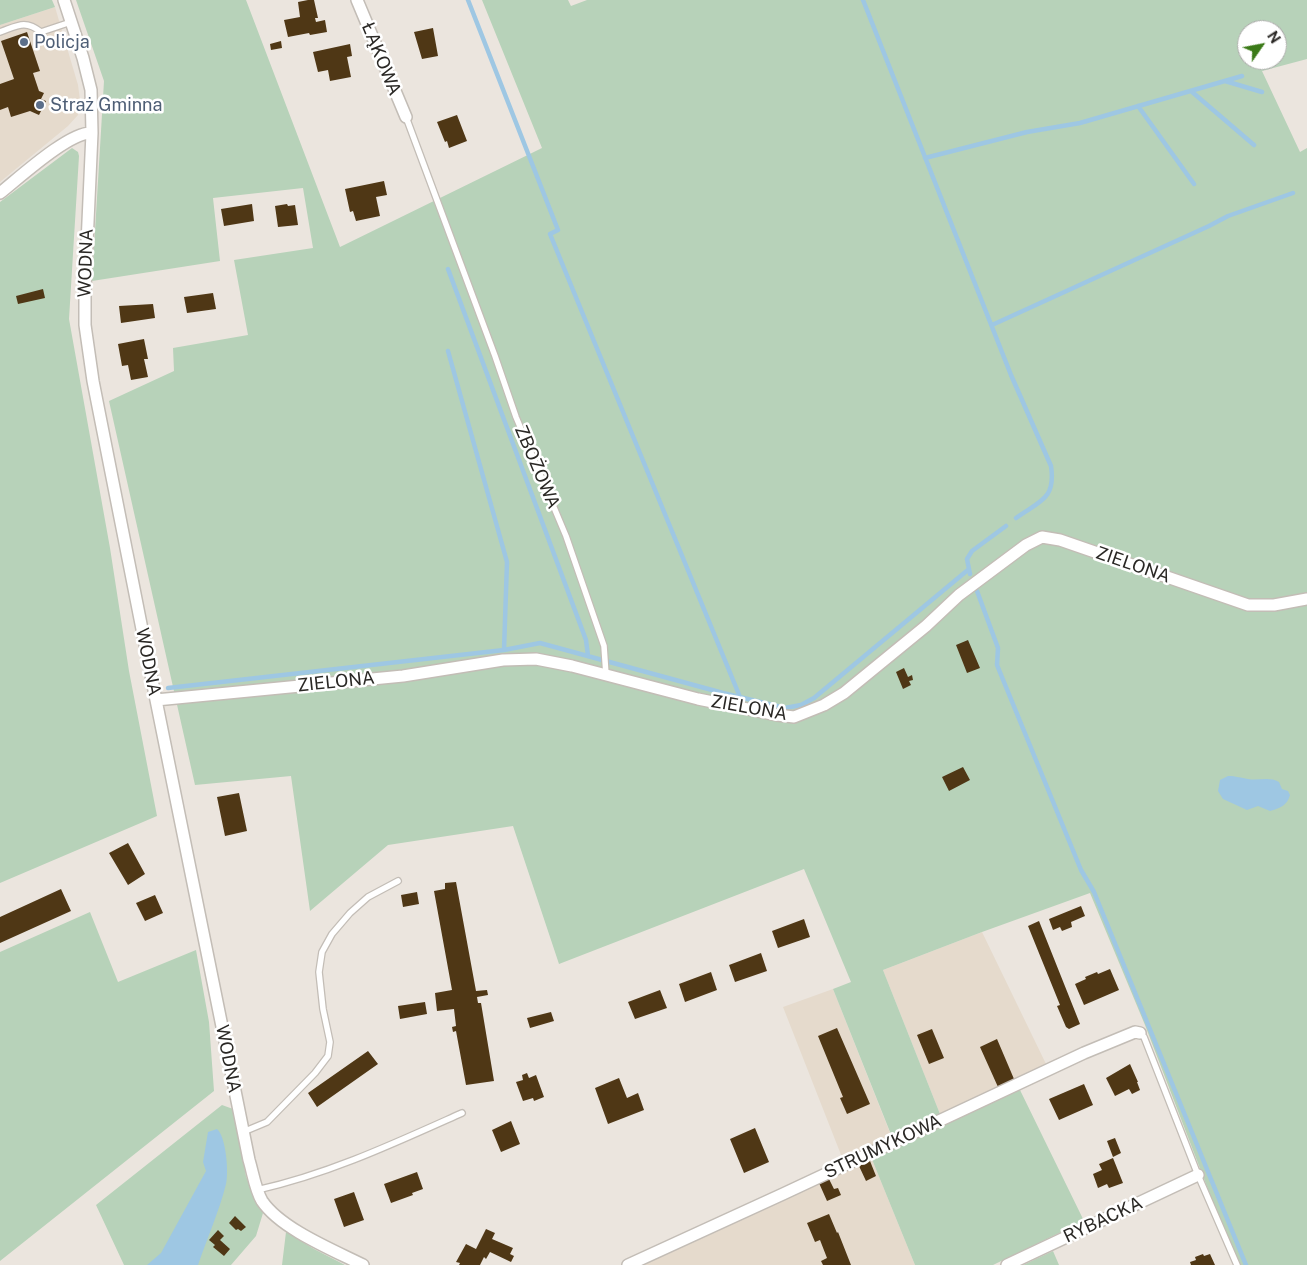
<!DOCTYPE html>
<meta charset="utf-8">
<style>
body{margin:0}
#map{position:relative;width:1307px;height:1265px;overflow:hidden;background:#ebe5de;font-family:"Public Sans",sans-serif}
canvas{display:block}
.north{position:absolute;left:1237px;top:20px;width:50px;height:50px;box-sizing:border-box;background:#fff;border:1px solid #aaa9a8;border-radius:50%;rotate:57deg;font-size:14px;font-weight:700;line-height:20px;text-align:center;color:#2a2825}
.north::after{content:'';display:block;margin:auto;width:18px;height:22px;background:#3b7a18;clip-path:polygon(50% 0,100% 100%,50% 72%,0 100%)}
</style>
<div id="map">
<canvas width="1307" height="1265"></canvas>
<div class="north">N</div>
</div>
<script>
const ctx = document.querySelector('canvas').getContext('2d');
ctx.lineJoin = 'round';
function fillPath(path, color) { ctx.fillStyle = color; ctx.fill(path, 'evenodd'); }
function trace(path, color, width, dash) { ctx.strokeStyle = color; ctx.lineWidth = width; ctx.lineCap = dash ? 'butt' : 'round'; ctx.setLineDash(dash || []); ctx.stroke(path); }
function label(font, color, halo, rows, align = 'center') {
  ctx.font = font + ' "Public Sans",sans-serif'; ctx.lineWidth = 5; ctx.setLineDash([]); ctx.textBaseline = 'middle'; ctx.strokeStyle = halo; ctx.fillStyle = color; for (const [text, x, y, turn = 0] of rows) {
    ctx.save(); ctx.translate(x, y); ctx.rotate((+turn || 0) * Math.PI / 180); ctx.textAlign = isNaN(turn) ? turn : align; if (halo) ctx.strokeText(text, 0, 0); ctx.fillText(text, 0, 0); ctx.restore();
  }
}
const built = new Path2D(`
 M55,7L78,85L80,100L78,115L68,126L0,182V25Z
 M982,932L1047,1066L940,1114L883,970Z
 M833,989L894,1143L845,1165L783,1007Z
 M871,1157L915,1265H641Z`);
const green = new Path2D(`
 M0,0H52L55,7L0,25Z
 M76,0H246L340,247L542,148L482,0H568L571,6L587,0H1307V59L1262,71L1300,152L1307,148V1265H1237L1145,1025L1090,893L982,932L883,970L940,1114L892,1137L833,989L851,982L804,869L559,964L513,826L388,845L310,911L291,776L195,785L109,401L174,371L173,348L248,335L234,260L313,248L303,188L213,198L220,261L92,281L104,81ZM1247,30H1277V60H1247Z
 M72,148L78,152L79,156L69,319L110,548L129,671L157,816L0,883V202Z
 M90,912L118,982L196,950L209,1022L214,1091L0,1261V952Z
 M1020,1090L1084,1221L993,1265H915L871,1157Z
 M222,1105L233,1109L246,1176L252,1193L263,1213L256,1236L231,1265H124L96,1205Z
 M286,1232L314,1249L345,1265H282Z
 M1053,1251L1059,1265H1023Z`);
const water = new Path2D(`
 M1228,776C1236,776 1241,778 1248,779C1259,781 1269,776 1279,782L1282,789L1288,791L1290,795C1287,806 1280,808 1270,811L1258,806L1247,810L1223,799L1218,791L1220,780Z
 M217,1129C226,1136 229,1173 226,1184C219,1212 207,1238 198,1265H147L161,1253L206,1171L203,1162L208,1132Z`);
const stream = new Path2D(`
 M468,0L558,230L550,234L740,697
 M863,0L1011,375L1051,466C1056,499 1040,501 1016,518
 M1225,81L1262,92
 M1191,91L1254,145
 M1138,106L1194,184
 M925,158L1027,132L1080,123L1242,76
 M448,269L586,640L588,656
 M992,325L1209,226L1228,216L1293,193
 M448,351L507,562L504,650
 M970,574L967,559L972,551L1006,526
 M977,591L998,648L997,665L1081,870L1094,892L1246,1265
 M168,688L504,650L540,643L723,693L785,708L801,705L814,698L969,569`);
const building = new Path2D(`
 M308,0H314L318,18H315L316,22L325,20L327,32L310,35L309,33L288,37L284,20L300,17L298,2Z
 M433,28L438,56L422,59L414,32Z
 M27,32L40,71L33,73L39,91L44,93L41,99L46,101L39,115L30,111L11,117L8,107L0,110V84L14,79L1,41Z
 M281,41L282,48L271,50L270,44Z
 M350,44L352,56L347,57L351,77L330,81L328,70L318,72L313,52Z
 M457,115L467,141L449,148L447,141L445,142L437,122Z
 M384,181L387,195L376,197L380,216L356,221L353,211L350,212L345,189Z
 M252,204L254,221L224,226L221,209Z
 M287,204L288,206L295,205L298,225L278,227L275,206Z
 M43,289L45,298L18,304L16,296Z
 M213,293L216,309L187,313L184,297Z
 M153,304L155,318L121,323L119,306Z
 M144,339L148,359H144L148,377L131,380L128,365L122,366L118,344Z
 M968,640L980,668L967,673L956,645Z
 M904,668L908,677L912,675L913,680L909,681L911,685L903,689L896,672Z
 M963,767L970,780L949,791L942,777Z
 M239,793L247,831L225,836L217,797Z
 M128,843L145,874L128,885L109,853Z
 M456,882L476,991L487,990L488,995L477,997L478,1003H481L494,1081L466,1085L456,1031L453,1032L452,1027L456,1026L454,1009L437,1011L435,993L452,990L434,891L445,889V883Z
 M61,889L71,911L0,943V917Z
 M417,892L419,904L403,907L401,895Z
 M155,895L163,913L145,921L136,903Z
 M1081,906L1085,916L1071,922L1072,927L1062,931L1060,927L1053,930L1049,919Z
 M804,919L810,937L778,948L772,931Z
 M1039,921L1080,1024L1069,1029L1066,1027L1057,1006L1060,1005L1028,926Z
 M761,953L767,971L735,982L729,965Z
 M1110,969L1119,990L1084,1005L1075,984L1086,979L1085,977L1097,972L1098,974Z
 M711,972L717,990L685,1002L679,984Z
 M660,990L667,1008L635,1019L628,1002Z
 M425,1002L427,1014L400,1019L398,1006Z
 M551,1012L554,1021L530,1028L527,1018Z
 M837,1028L870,1104L847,1114L840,1098L843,1097L818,1036Z
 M932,1029L944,1058L929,1064L917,1035Z
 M997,1039L1014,1079L998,1087L980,1047Z
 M368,1051L378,1064L317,1107L308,1093Z
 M1130,1064L1138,1082H1137L1140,1090L1132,1094L1129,1089L1115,1096L1106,1078Z
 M527,1073L529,1078L536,1075L544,1097L534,1101L533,1098L523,1101L516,1082L523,1080L522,1075Z
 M619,1078L627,1098L638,1093L644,1110L608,1124L595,1088Z
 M1084,1084L1093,1105L1059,1120L1049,1099Z
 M511,1121L520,1144L501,1152L492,1130Z
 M755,1128L769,1162L744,1173L730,1139Z
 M1115,1138L1121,1153L1113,1157L1107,1141Z
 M1113,1158L1123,1183L1109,1188L1107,1184L1098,1188L1093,1174L1102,1170L1099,1164Z
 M870,1161L876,1176L866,1181L859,1166Z
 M417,1172L423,1189L412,1193L413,1195L391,1203L384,1184Z
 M829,1179L834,1189L838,1188L841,1195L827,1201L819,1183Z
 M354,1192L364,1220L344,1227L334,1199Z
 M829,1214L837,1233L838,1232L851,1265H823L821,1261L827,1258L820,1240L815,1242L807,1223Z
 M235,1216L246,1227L241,1231L238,1229L236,1230L229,1223Z
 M486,1229L495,1233L492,1239L513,1248L510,1254L514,1256L511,1262L490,1252L486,1259L484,1257L480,1265H459L460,1263L456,1262L466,1244L476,1249Z
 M218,1230L224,1236L220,1240L230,1249L224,1256L213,1247L215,1245L209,1240Z
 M1203,1254L1204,1256L1210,1254L1215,1265H1191L1190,1262L1196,1260L1195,1257Z`);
const service = new Path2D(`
 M0,32C17,26 25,19 41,32L71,22
 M406,117L495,356L516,417L566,536L604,646L606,675
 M1140,1033L1144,1037L1198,1175L1237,1265
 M243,1132L267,1122L315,1073L328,1056L330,1042L323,1009L319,972L322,952L332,934L350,913L368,897L398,881
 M257,1190C329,1174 395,1143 462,1113`);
const minor = new Path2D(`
 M64,0L83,58L91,90L92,133L85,288V325L93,381L156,700L249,1160C253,1173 255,1189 262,1201C281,1229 333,1250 363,1265
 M357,0L406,117
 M0,193C19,178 70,131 92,133
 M156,700L403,676L503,660L536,659L572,666L698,699L777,715L794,717L824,705L844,693L926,626L959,595L1026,545L1042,537L1060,540L1248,605H1274L1307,599
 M628,1265L783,1194L1084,1053L1135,1032L1140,1033
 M1007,1265L1198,1175`);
const markers = [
 [24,42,5,"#5c6f8a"],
 [40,105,5,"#5c6f8a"]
];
const serviceNames = [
 ["Policja",34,42],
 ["Straż Gminna",50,105]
];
const streetNames = [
 ["ŁĄKOWA",381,59,68],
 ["WODNA",86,263,-88],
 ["ZBOŻOWA",537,467,67],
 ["ZIELONA",1133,565,19],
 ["WODNA",148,662,79],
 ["ZIELONA",336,682,-6],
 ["ZIELONA",749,708,10],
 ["WODNA",228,1059,79],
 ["STRUMYKOWA",883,1147,-25],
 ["RYBACKA",1103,1220,-25]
];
fillPath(built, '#e5dacc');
fillPath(green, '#b7d2b9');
fillPath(water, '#9ec7e3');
trace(stream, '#9ec7e3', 4.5);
fillPath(building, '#4f3715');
trace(service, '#c3bdb6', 8);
trace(minor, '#c3bdb6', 14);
trace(service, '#fff', 5.5);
trace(minor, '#fff', 11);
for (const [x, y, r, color] of markers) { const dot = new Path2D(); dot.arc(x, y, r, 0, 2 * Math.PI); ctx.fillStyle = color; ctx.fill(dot); trace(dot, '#fff', 2); }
label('18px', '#4e5e75', '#fff', serviceNames, 'left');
label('18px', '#2a2825', '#fff', streetNames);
</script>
